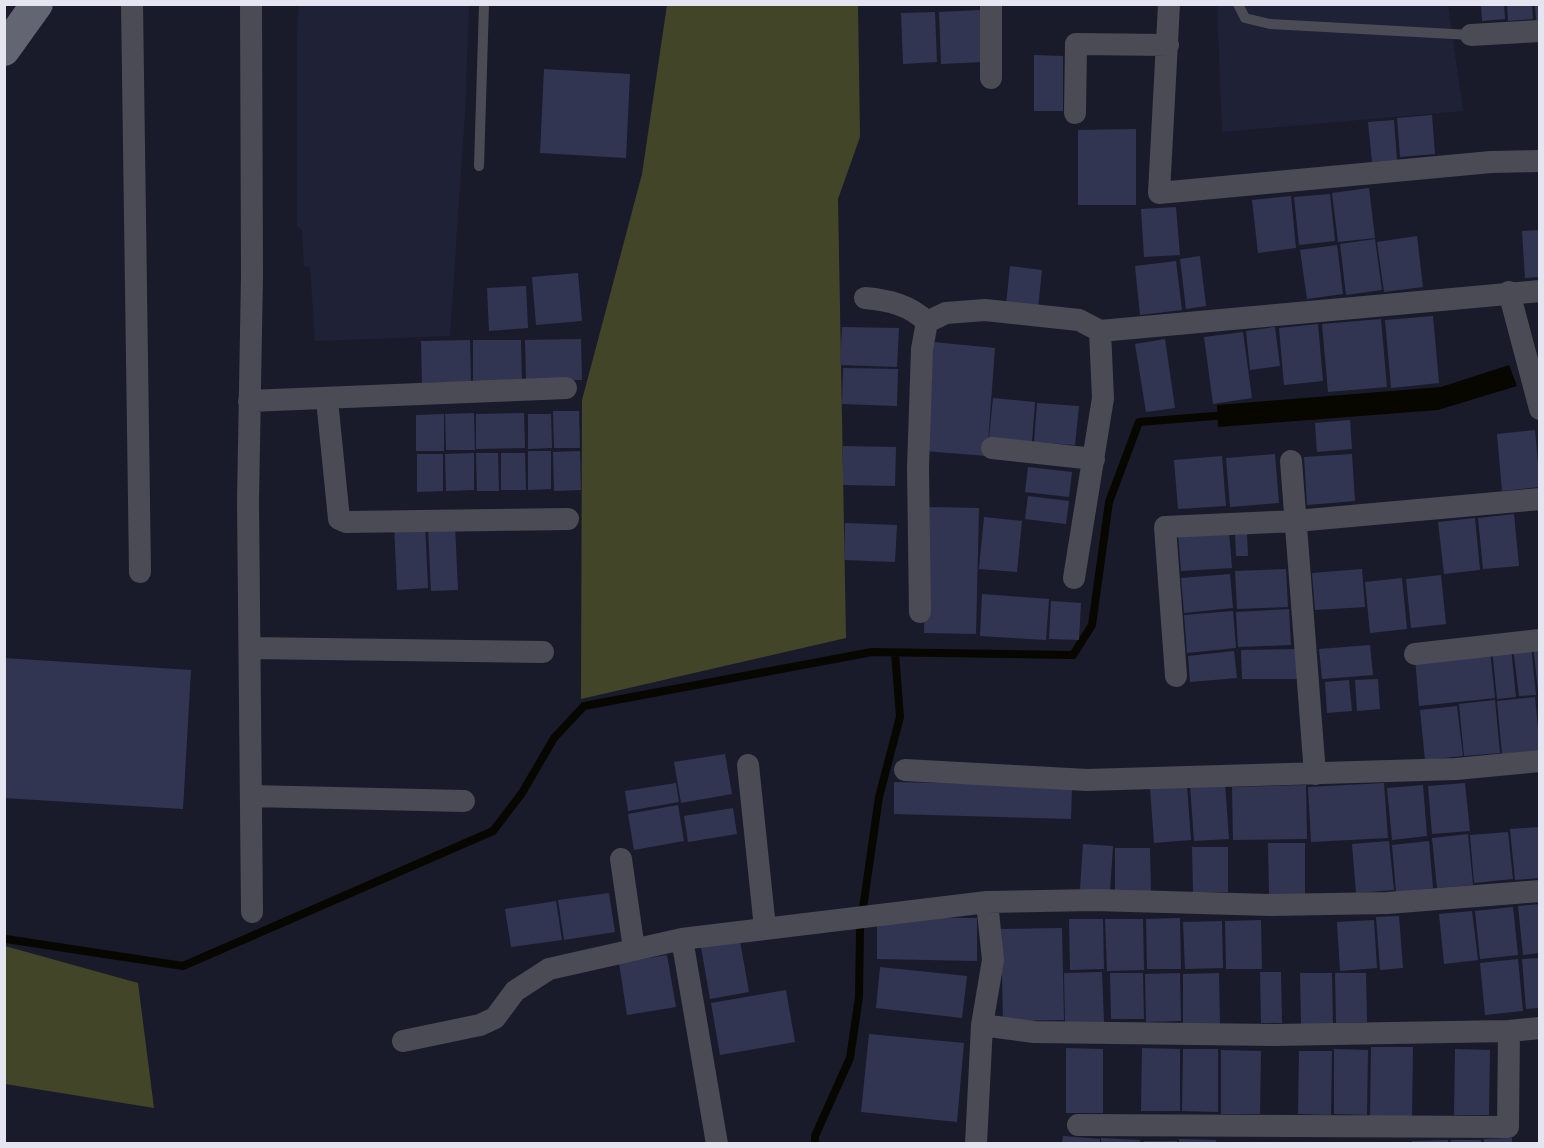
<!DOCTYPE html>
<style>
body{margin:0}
#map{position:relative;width:1544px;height:1148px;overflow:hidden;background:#191b2b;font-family:"Titillium Web",sans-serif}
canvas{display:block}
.frame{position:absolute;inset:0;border:6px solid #e4e5f1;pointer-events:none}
</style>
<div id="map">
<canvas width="1544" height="1148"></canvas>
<div class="frame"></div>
</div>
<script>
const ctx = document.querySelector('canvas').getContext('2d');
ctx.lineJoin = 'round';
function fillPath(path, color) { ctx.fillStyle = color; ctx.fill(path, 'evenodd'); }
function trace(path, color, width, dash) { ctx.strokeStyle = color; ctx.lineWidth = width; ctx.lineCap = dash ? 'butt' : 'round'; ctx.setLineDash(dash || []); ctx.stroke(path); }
const built = new Path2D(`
 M299,5H469L465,113L450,336L315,341L310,267L304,266L302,230L297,226V32Z
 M1217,5H1448L1463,111L1222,132Z`);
const green = new Path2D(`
 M667,5H858L860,137L838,199L846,638L581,699L582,400L642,174Z
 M5,946L138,983L154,1108L5,1084Z`);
const water = new Path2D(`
 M1509,365L1517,386L1438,410L1218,427L1217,405L1441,387Z`);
const stream = new Path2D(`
 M6,939L183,966L493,831L522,793L554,738L584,706L872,652L1073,655L1092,625L1109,502L1139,422L1227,415
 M815,1144V1136L850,1058L859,997L860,929L879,797L900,717L895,653`);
const building = new Path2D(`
 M1481,4H1504L1505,19L1482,21Z
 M1507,4H1532L1533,19L1508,21Z
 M1535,5H1540V20H1536Z
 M981,10L983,62L941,64L939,12Z
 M935,12L937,62L903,64L901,13Z
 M1034,55L1063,56V111H1034Z
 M544,69L630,74L626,158L540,153Z
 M1432,115L1435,154L1400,157L1397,118Z
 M1394,120L1397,160L1372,162L1368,122Z
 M1136,129V205H1078V130Z
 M1369,188L1375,238L1338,242L1332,193Z
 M1330,194L1335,241L1299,245L1294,197Z
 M1291,196L1296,248L1258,253L1252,200Z
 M1176,207L1180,255L1144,257L1141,209Z
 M1540,230V277L1525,278L1522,231Z
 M1417,236L1423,287L1384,292L1377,242Z
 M1375,239L1382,290L1346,295L1340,244Z
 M1337,245L1343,294L1307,299L1300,250Z
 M1200,256L1206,306L1186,309L1180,259Z
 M1176,261L1182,310L1140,315L1135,266Z
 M1010,266L1042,270L1038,309L1006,305Z
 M578,273L582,321L536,325L532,277Z
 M526,286L528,328L489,331L487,288Z
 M1433,316L1439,383L1391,388L1385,320Z
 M1381,319L1387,387L1328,392L1322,324Z
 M1318,324L1323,381L1284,385L1279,328Z
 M842,327L899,328L897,367L840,365Z
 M1275,327L1280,366L1250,370L1246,331Z
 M1243,332L1252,398L1213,404L1204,337Z
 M581,339L582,380L526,381L525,340Z
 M1165,339L1175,408L1146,412L1135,344Z
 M470,340L471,382L422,383L421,341Z
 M473,340H521L522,381L473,382Z
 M933,342L995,348L987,456L924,451Z
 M843,368L898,369L897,406L842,404Z
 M993,398L1035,402L1032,442L989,438Z
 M1037,403L1079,406L1075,445L1034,442Z
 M553,411H579L580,448H554Z
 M474,413L475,450H446L445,414Z
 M524,413L525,448L476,449V414Z
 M444,414V451H416V415Z
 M528,414H551L552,448L528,449Z
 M1350,420L1352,449L1317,452L1315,423Z
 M1535,430L1540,487L1502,491L1497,434Z
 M843,446L896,447L895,486L843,485Z
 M528,451H551V489L528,490Z
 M580,451L581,490L554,491L553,452Z
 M474,453V490L446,491L445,454Z
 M476,453H498L499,491H477Z
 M501,453H525L526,490H501Z
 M417,454H443V491L417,492Z
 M1275,454L1279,503L1230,507L1226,458Z
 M1352,454L1355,501L1307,505L1304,457Z
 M1222,456L1226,506L1178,509L1174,460Z
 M1028,467L1072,472L1069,497L1025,492Z
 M1028,496L1069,501L1066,524L1025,519Z
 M927,507L979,508L976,634L924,633Z
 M1514,514L1519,566L1483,569L1478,518Z
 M984,517L1022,521L1017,572L979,569Z
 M1475,518L1480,570L1444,574L1438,522Z
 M425,522L428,588L397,590L394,524Z
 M845,523L897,525L895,562L844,560Z
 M455,525L458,590L431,591L428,527Z
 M1229,531L1232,568L1181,571L1178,534Z
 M1247,533L1248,556H1236L1235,534Z
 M1286,569L1288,607L1237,609L1235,571Z
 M1362,569L1365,607L1315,610L1312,573Z
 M1230,574L1233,608L1184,613L1181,578Z
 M1441,575L1446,624L1411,628L1406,579Z
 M1402,578L1407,629L1370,633L1365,582Z
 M982,594L1049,599L1046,640L980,636Z
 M1051,601L1081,603L1079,640L1049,639Z
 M1289,609L1291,645L1238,647L1236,612Z
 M1233,611L1236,648L1187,653L1184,615Z
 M1540,643V691H1538L1533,644Z
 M1370,645L1373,675L1322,679L1319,649Z
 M1531,645L1536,695L1519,696L1513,647Z
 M1511,648L1516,697L1497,699L1492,649Z
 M1296,649L1297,679H1242L1241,650Z
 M1490,650L1495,698L1419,706L1415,658Z
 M1234,651L1237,678L1190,682L1188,656Z
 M4,658L191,670L183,809L4,798Z
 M1378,679L1380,709L1357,711L1355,680Z
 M1349,680L1352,711L1327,713L1325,682Z
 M1535,697L1540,750L1502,754L1497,701Z
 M1495,700L1500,753L1464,756L1459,704Z
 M1457,706L1463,756L1425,760L1420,710Z
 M725,754L732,794L681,803L674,762Z
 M894,782L1072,786L1071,819L894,814Z
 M676,783L679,802L628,811L625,791Z
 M1225,783L1229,839L1194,841L1190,785Z
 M1384,783L1388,838L1311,842L1308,787Z
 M1465,783L1470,831L1432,834L1428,786Z
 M1306,785L1307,839L1233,840L1232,787Z
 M1423,785L1427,836L1392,840L1387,788Z
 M1187,786L1191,840L1154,843L1150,788Z
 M678,805L684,841L634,850L628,814Z
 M733,808L737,834L688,842L684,816Z
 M1540,827V878L1515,880L1510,829Z
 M1508,832L1513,879L1474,883L1470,835Z
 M1468,834L1473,885L1437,888L1432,838Z
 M1389,841L1394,890L1356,893L1352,844Z
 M1429,841L1433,888L1396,892L1392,845Z
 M1268,843H1305V894H1269Z
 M1083,844L1113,846L1110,891L1080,889Z
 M1192,847H1228V892H1193Z
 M1115,848H1150L1151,892L1115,893Z
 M609,893L615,932L564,940L558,900Z
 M556,901L562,940L511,947L505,909Z
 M1540,904V953L1523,955L1518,906Z
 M1513,907L1518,955L1480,959L1475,911Z
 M1472,911L1478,960L1444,964L1439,914Z
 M1399,916L1403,968L1380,970L1376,917Z
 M877,917L977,918V961L877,959Z
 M1180,918L1181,969H1147L1146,919Z
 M1069,919H1103L1104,969L1070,970Z
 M1105,919H1143L1144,970L1107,971Z
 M1261,920L1262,969H1226L1225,921Z
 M1374,920L1377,968L1340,971L1337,922Z
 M1222,921L1223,968L1185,969L1183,922Z
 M1062,928L1064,1020L1003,1021L1001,929Z
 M740,941L749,992L710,999L701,947Z
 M667,955L676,1007L627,1015L619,963Z
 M1540,958V1008L1526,1009L1522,959Z
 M1518,959L1523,1011L1485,1015L1480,963Z
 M880,967L967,976L962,1018L876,1008Z
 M1102,972L1104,1022L1065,1023L1064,973Z
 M1260,972H1281L1282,1023H1261Z
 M1110,973H1143L1144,1019H1111Z
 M1180,973L1181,1021L1146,1022L1145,974Z
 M1219,973L1220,1024H1183V974Z
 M1300,973H1332L1333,1025H1301Z
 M1335,973H1366L1367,1022L1336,1023Z
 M786,990L795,1042L720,1055L711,1003Z
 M869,1034L964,1043L957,1122L861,1112Z
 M1371,1047H1413L1412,1118L1370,1117Z
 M1066,1048L1103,1049V1113H1066Z
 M1142,1048L1180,1049V1111H1141Z
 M1183,1049H1218V1112L1182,1111Z
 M1334,1049L1368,1050L1367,1115L1334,1114Z
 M1455,1049L1490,1050L1489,1115H1454Z
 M1221,1050L1261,1051L1260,1114H1221Z
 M1299,1051H1332L1331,1115L1298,1114Z
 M1063,1136L1100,1139V1144H1062Z
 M1101,1138L1140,1140V1144H1101Z
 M1512,1138V1144H1484V1139Z
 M1179,1139L1216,1140V1144H1179Z
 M1448,1140V1144H1412V1141Z
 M1451,1140H1481V1144H1451Z
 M1144,1141H1177V1144H1144Z`);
const service = new Path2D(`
 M1238,4L1245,18L1270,24L1471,35
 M479,166L484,4`);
const minor = new Path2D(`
 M132,4L140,572
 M251,4L252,275L248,501L252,912
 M1169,4L1159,193L1491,162L1540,161
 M1471,35L1540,31
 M991,78V4
 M1075,113L1076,44L1168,45
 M1509,292L1540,409
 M865,298C888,300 910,305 927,322
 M927,322L946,313L985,310L1079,320L1100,331L1540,291
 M327,400L339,519L346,522L568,519
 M249,401L566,388
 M992,448L1094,459
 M1291,461L1315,774
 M1074,578L1103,398L1100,331
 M920,612L918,468L922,349L927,322
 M250,648L543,652
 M1415,654L1540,640
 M1176,676L1165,527L1296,521L1540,499
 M748,765L765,928
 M905,770L1087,780L1456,769L1540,761
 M251,796L464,801
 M621,859L634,949
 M982,1025L1034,1032L1274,1035L1509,1031L1540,1028
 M403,1041L480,1025L495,1018L515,991L549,969L682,939
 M1078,1125L1508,1127L1509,1031
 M717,1144L682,939L987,902
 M976,1144L982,1025L993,960L987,902L1094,900L1271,905L1387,903L1540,891`);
const secondary = new Path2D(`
 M4,50L37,4`);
fillPath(built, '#1f2137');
fillPath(green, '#434528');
fillPath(water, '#070700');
trace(stream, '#070700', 8);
fillPath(building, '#323552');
trace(service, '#4a4b54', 10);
trace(minor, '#4a4b54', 22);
trace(secondary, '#636573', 32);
</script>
